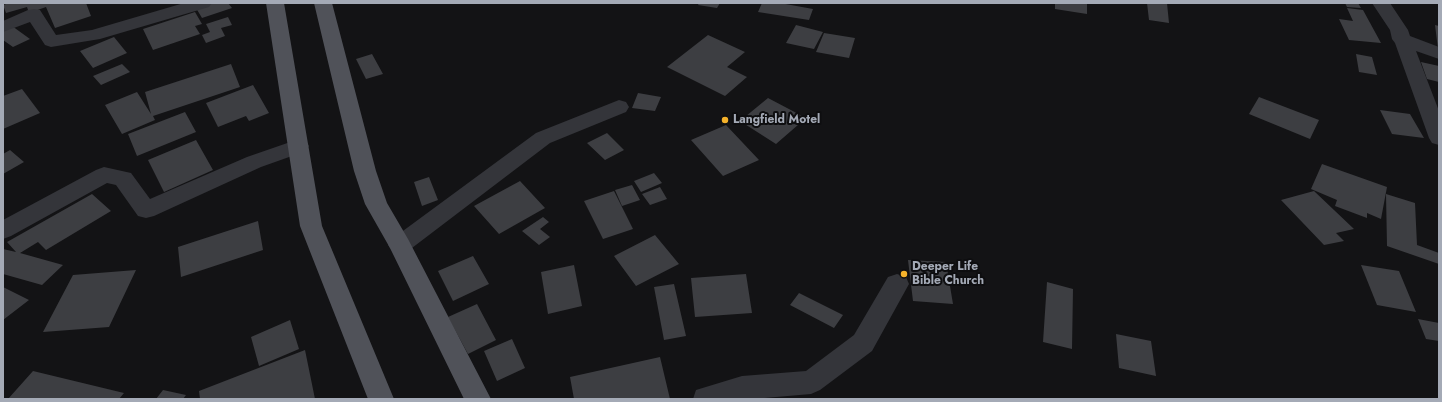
<!DOCTYPE html>
<style>
body{margin:0}
#map{position:relative;width:1442px;height:402px;overflow:hidden;background:#131315;font-family:Jost,sans-serif}
canvas{display:block}
.frame{position:absolute;inset:0;border:4px solid #a4aab6;pointer-events:none}
</style>
<div id="map">
<canvas width="1442" height="402"></canvas>
<div class="frame"></div>
</div>
<script>
const ctx = document.querySelector('canvas').getContext('2d');
ctx.lineJoin = 'round';
function fillPath(path, color) { ctx.fillStyle = color; ctx.fill(path, 'evenodd'); }
function trace(path, color, width, dash) { ctx.strokeStyle = color; ctx.lineWidth = width; ctx.lineCap = dash ? 'butt' : 'round'; ctx.setLineDash(dash || []); ctx.stroke(path); }
function label(font, color, halo, rows, align = 'center') {
  ctx.font = font + ' Jost,sans-serif'; ctx.lineWidth = 4; ctx.setLineDash([]); ctx.textBaseline = 'middle'; ctx.strokeStyle = halo; ctx.fillStyle = color; for (const [text, x, y, turn = 0] of rows) {
    ctx.save(); ctx.translate(x, y); ctx.rotate((+turn || 0) * Math.PI / 180); ctx.textAlign = isNaN(turn) ? turn : align; if (halo) ctx.strokeText(text, 0, 0); ctx.fillText(text, 0, 0); ctx.restore();
  }
}
const building = new Path2D(`
 M9,3H86L91,16L55,28L46,7L29,13L27,7L6,13L3,5Z
 M212,3H228L232,8L202,18L196,8Z
 M699,3H720L717,8L698,5Z
 M762,3H780L813,9L809,20L758,12Z
 M1055,3H1087V14L1055,9Z
 M1147,3H1167L1169,23L1149,20Z
 M1345,3H1358L1361,8L1347,7Z
 M1347,8L1363,10L1381,43L1349,40L1339,19L1353,21Z
 M195,12L202,24L195,26L200,34L153,50L143,29Z
 M228,17L232,25L221,28L225,36L206,43L202,35L210,32L206,24Z
 M796,25L823,32L814,49L786,43Z
 M1435,25L1439,26V48L1438,49Z
 M12,26L30,39L13,47L3,40V30Z
 M824,33L855,38L849,58L816,52Z
 M708,35L745,52L727,67L747,77L725,96L667,67Z
 M114,37L127,53L93,68L80,51Z
 M372,54L383,74L366,79L356,59Z
 M1356,54L1372,57L1377,75L1359,72Z
 M1421,62L1439,66V82L1427,79Z
 M122,64L130,72L101,85L93,76Z
 M231,64L240,87L153,116L155,120L122,134L105,105L137,92L151,114L145,92Z
 M253,85L269,113L249,121L246,116L218,127L206,103Z
 M22,89L40,113L3,129V96Z
 M638,93L661,97L655,111L632,108Z
 M1259,97L1319,120L1310,139L1249,114Z
 M768,98L806,118L776,144L740,121Z
 M1380,110L1410,114L1424,138L1392,134Z
 M185,112L196,132L137,156L128,134Z
 M726,125L759,160L723,176L691,140Z
 M607,133L624,150L605,160L587,143Z
 M196,140L213,170L164,192L148,160Z
 M10,150L24,162L3,174V154Z
 M1322,164L1387,187L1381,219L1367,213V218L1335,206L1337,200L1311,189Z
 M654,173L662,183L641,192L634,181Z
 M429,177L438,200L422,206L414,182Z
 M520,181L545,208L499,234L474,206Z
 M632,185L640,200L622,206L615,190Z
 M660,187L667,199L650,205L642,194Z
 M614,191L633,229L603,239L584,201Z
 M1314,191L1354,229L1336,233L1344,241L1324,245L1281,200Z
 M92,194L111,211L46,250L38,242L20,253L63,265L42,285L3,274V249L16,252L7,242Z
 M1386,194L1415,203L1417,245L1439,253V264L1387,246Z
 M543,217L549,222L540,229L550,237L539,245L522,231Z
 M258,221L263,250L181,277L178,247Z
 M655,235L679,264L636,286L614,256Z
 M473,256L489,284L453,301L438,271Z
 M908,260L946,262L953,304L913,301Z
 M574,265L582,306L548,314L541,272Z
 M1361,265L1399,271L1416,312L1377,305Z
 M136,270L109,327L43,332L73,275Z
 M746,274L752,313L695,317L691,278Z
 M1047,282L1073,289L1072,349L1043,342Z
 M674,284L686,336L664,340L654,287Z
 M3,287L29,300L3,320Z
 M799,293L843,315L834,328L790,305Z
 M477,304L496,340L468,354L448,317Z
 M1418,319L1439,323V341L1426,339Z
 M290,320L299,349L259,366L251,337Z
 M1116,334L1151,341L1156,376L1119,368Z
 M512,339L525,368L497,381L484,351Z
 M305,350L315,399H200L199,391Z
 M660,357L670,399H574L570,377Z
 M33,371L124,393L119,399H8Z
 M163,390L186,395L183,399H156Z`);
const minor = new Path2D(`
 M184,3H212L209,7L100,39L51,47L45,45L30,22L3,32V21L28,10L34,9L40,10L56,35L92,30Z
 M1372,3H1390L1408,30L1410,36L1439,47V59L1416,51L1439,111V145L1432,143L1429,138L1395,43L1392,39L1390,30Z
 M619,100L626,102L629,107L626,112L550,143L408,251L400,254L392,251L388,245L392,239L536,133Z
 M299,139L306,141L309,146L306,151L261,167L154,216L146,218L138,216L116,185L107,183L11,236L3,239V220L96,170L104,167L131,173L150,199L247,157Z
 M897,274L906,277L909,284L872,351L820,390L811,394L753,399H693L696,390L742,376L806,371L854,335L888,277Z`);
const major = new Path2D(`
 M266,3H284L322,226L394,399H368L300,226Z
 M314,3H332L376,171L387,203L408,239L491,399H464L390,248L365,204L354,171Z`);
const markers = [
 [725,120,4,"#f5b22b"],
 [904,274,4,"#f5b22b"]
];
const poiNames = [
 ["Langfield Motel",733,120],
 ["Deeper Life",912,267],
 ["Bible Church",912,281]
];
fillPath(building, '#3d3e42');
fillPath(minor, '#34353a');
fillPath(major, '#505259');
for (const [x, y, r, color] of markers) { const dot = new Path2D(); dot.arc(x, y, r, 0, 2 * Math.PI); ctx.fillStyle = color; ctx.fill(dot); trace(dot, '#0e0e10', 1.5); }
label('bold 12px', '#a4aab6', '#0e0e10', poiNames, 'left');
</script>
